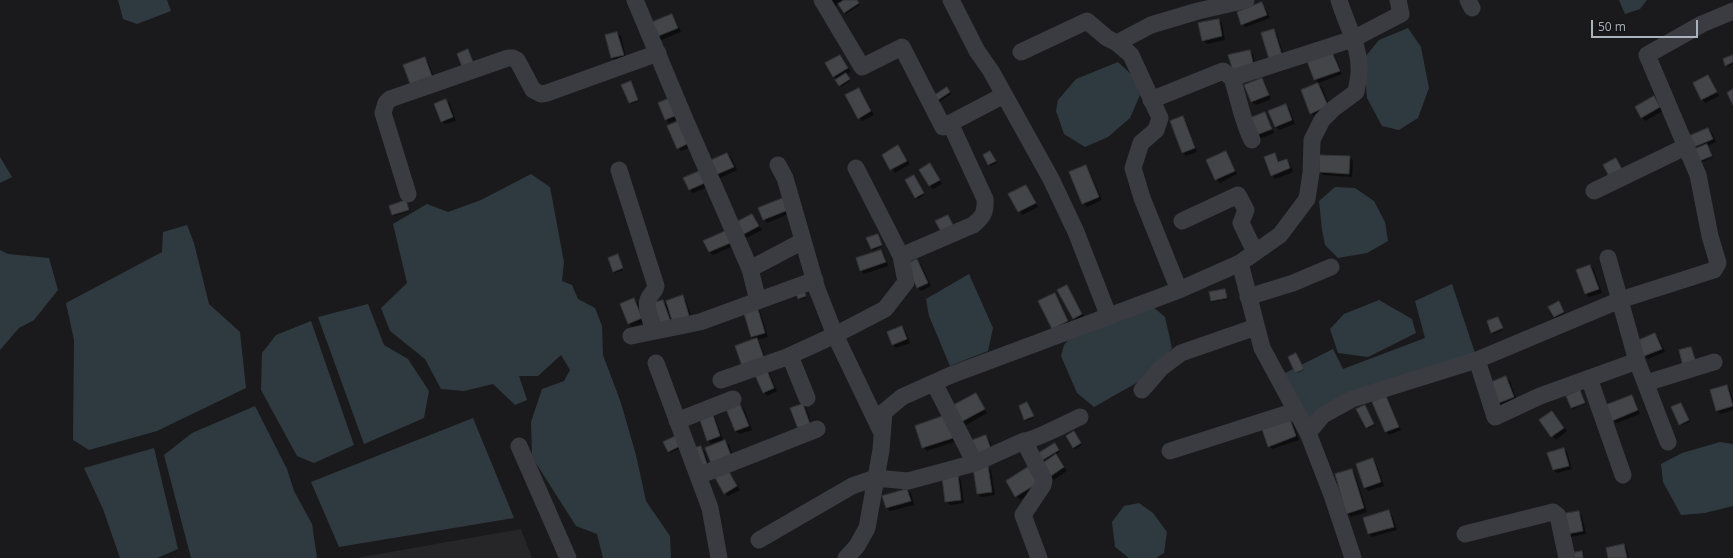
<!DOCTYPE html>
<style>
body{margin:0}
#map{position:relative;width:1733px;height:558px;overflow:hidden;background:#1a1a1c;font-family:"Open Sans",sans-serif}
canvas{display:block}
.scale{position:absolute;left:1591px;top:20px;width:107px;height:18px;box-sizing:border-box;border:2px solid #acb2bb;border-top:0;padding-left:5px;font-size:12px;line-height:14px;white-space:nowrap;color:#acb2bb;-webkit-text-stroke:3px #151517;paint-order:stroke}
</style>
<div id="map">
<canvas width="1733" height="558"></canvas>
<div class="scale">50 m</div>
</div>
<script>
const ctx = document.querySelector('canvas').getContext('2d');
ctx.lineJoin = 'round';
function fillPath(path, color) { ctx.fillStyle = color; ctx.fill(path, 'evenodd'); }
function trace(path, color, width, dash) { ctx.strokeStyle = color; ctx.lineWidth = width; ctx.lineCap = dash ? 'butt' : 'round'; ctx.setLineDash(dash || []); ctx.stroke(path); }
const built = new Path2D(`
 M521,529L532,558H356Z`);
const water = new Path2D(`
 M118,0H167L171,11L137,24L123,19Z
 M1619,0H1647L1640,9L1625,14Z
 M1408,28L1421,47L1429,88L1418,118L1399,130L1382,126L1367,98L1365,76V57L1379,40Z
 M1118,62L1133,76L1140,95L1130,118L1108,137L1085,147L1064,134L1056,111L1058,100L1076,79Z
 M0,157L12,177L0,183Z
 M531,174L550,187L564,262L562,281L572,285L578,299L595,308L602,326L603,355L621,403L636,455L646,501L670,536L671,558H603L597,534L576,526L532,457L531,422L542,389L564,381L570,370L561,355L538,376H519L527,400L515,405L493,384L464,391L441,389L425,359L390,331L381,308L407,283L393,224L427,204L448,212L481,200Z
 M1335,187L1355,188L1374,201L1385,222L1388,241L1367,253L1338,258L1325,245L1322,230L1319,201Z
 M187,225L194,243L209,304L240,332L246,388L157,431L89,450L73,440L74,340L66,303L162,252L163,232Z
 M0,250L8,254L49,258L58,290L34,320L19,328L0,350Z
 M969,274L993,328L988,351L950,366L929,316L926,299Z
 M1452,284L1475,353L1308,426L1281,375L1333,349L1343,369L1425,338L1415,301Z
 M1379,300L1412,319L1416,333L1368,357L1338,353L1330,329L1344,314Z
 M368,304L384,345L408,359L429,391L424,418L364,444L318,317Z
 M1152,306L1165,317L1172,348L1147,377L1094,407L1077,393L1061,356L1064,345L1070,338Z
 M311,321L354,445L314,463L297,456L261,390L262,353L276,335Z
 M255,406L287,469L294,491L312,524L317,558H191L164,455L192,433Z
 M473,418L514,518L339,547L311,482Z
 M1720,442L1733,444V506L1705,513L1681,515L1663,482L1661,464L1682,453Z
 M154,448L178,549L157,558H120L103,509L84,468Z
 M1139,503L1153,513L1167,532L1164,553L1156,558H1129L1115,547L1112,522L1124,506Z`);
const shadow = new Path2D(`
 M826,0H856L860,5L846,14L839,4L832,8Z
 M1262,3L1265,7L1270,18L1246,27L1242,24Z
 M672,15L675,19L681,32L661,40L657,37Z
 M1218,20L1222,23L1225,40L1207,44L1203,40Z
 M1273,31L1277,34L1285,59L1273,62Z
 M617,33L621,36L626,58L616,61L612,58Z
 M1250,51L1253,55L1257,70L1237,74Z
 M1332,53L1335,56L1342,74L1319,83L1315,80L1308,62Z
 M840,56L851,72L846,74L850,81L841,87L834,76Z
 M1733,56V64L1728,67L1726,65Z
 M425,59L428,62L437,85L405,66Z
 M1708,76L1719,96L1705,103L1702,99Z
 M1262,80L1265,83L1271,99L1256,105L1252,102Z
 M632,84L639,101L631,104L623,86Z
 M1318,84L1322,87L1331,110L1315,117L1311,113Z
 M859,89L862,92L874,115L862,121L859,118Z
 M948,90L951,94L938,103L936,101Z
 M1654,98L1663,111L1645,121L1642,117Z
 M446,100L450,104L456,121L445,124L442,121Z
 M673,102L680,118L669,123L666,119Z
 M1285,105L1289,108L1295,124L1279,130L1276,127L1269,111Z
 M1265,114L1268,117L1274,133L1259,139L1255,136Z
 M1183,117L1186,121L1197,152L1186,156L1183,153Z
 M681,121L694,146L681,151L678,148Z
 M1708,129L1712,133L1716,142L1708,146L1713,157L1700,163L1697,149L1695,146Z
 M898,147L910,164L895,173L883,155Z
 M990,152L997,163L990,166L984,155Z
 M1225,152L1229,156L1237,174L1220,183L1216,179Z
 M727,154L731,157L737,170L718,179L714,176Z
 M1275,154L1280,163L1287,160L1290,164L1293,172L1275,179L1272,175Z
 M1350,157L1353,161L1352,177L1323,175L1320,172Z
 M930,165L942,184L933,189L930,186Z
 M1086,166L1089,170L1102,200L1087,207L1083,203Z
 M705,175L710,186L693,193L689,190Z
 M915,178L924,195L918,199L916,197Z
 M1026,186L1038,207L1022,215L1009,194Z
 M783,199L791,213L767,223L764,219Z
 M407,203L410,211L394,216L393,215L390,207Z
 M752,215L762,230L746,238L743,235Z
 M729,230L738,244L713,255L709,252Z
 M877,235L883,246L873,250L872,249Z
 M881,251L884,254L888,266L864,274L861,270Z
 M619,257L623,270L615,273L614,271Z
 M917,260L921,264L931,286L921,291L918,287Z
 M1590,266L1594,270L1602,293L1589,297L1586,294Z
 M1066,286L1070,290L1085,318L1077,322L1073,319Z
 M803,287L806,298L800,300L799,298Z
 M1225,290L1228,299L1213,302L1212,301L1210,293Z
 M1055,295L1058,298L1071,325L1056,332Z
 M682,296L686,300L693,322L665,329L663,301L669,307Z
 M634,299L638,303L645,322L632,327L629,323Z
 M1560,304L1565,313L1556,318L1554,317Z
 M757,307L760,311L768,337L757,340L760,343L767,362L743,366L755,340L752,337L745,311Z
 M1499,319L1503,330L1494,334L1492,332Z
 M902,327L905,330L910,343L896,348L893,345L888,332Z
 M1655,334L1658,337L1665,352L1648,359L1645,356L1638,341Z
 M1296,354L1304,370L1297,373L1296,372Z
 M766,369L769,373L777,391L767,396L764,392Z
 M1506,377L1510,381L1517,401L1501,407L1497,403Z
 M1726,386L1730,389L1733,400V410L1721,414L1717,411L1711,390Z
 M1580,391L1586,404L1573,409L1567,396Z
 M975,395L987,413L966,425L962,421Z
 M1631,396L1635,400L1640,414L1617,423L1613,420Z
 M1386,397L1389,401L1401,430L1389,435L1386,432L1374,402Z
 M1681,404L1690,422L1681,425L1680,424Z
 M740,405L744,409L752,430L739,434L736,431L728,410Z
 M802,405L806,408L813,428L802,432Z
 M1028,405L1034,418L1026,421L1025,419Z
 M1365,406L1375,425L1368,429L1366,427Z
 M1552,412L1567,431L1556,440L1541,420Z
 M712,414L715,417L723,440L711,444L708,440Z
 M946,417L956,441L927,451L923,447Z
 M1289,420L1293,423L1299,440L1272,449L1269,446Z
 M1074,432L1082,445L1075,449L1073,448Z
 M986,436L989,439L995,455L971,441Z
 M725,441L729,445L736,464L714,468Z
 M664,442L683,447L670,453Z
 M1056,446L1060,452L1055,455L1067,471L1052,481L1042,460Z
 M701,447L704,451L712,473H700Z
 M1564,449L1567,452L1572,469L1557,473L1553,470Z
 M1373,459L1376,463L1384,486L1368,491L1365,488Z
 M988,467L991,470L995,495L981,497L978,494Z
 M727,469L740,490L728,496L725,493Z
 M1352,470L1355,473L1367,512L1351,517L1347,513Z
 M957,476L961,480L964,503L950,505L946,501Z
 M1007,482L1040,487L1020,500Z
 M907,490L911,493L914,505L890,511L887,508L884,497Z
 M1389,511L1392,515L1397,530L1372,537L1369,534L1364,518Z
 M1579,512L1582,516L1586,534L1571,537L1568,533Z
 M1624,545L1627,549L1629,558H1609Z`);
const building = new Path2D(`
 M844,0H857L859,3L844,13L838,4Z
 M1262,2L1267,15L1241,25L1237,12Z
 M672,14L678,28L656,37L650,23Z
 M1219,19L1222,36L1202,41L1198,23Z
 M1274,29L1282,55L1269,59L1261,33Z
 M617,32L624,55L611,58L605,35Z
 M468,49L474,65L463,69L457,54Z
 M1250,50L1254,66L1233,71L1228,55Z
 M1332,52L1340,71L1314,80L1307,61Z
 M840,55L848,68L833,77L825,63Z
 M1733,55V62L1725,66L1723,59Z
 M425,57L434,82L412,89L403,65Z
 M846,73L850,79L839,86L835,80Z
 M1708,75L1717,92L1701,100L1693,83Z
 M1262,78L1269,95L1251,102L1244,85Z
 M631,81L638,100L629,103L621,85Z
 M1318,83L1328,106L1310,114L1301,90Z
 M947,87L950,92L935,102L932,97Z
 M859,88L871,111L858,119L845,95Z
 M1733,89V105L1727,93Z
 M1654,96L1660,107L1641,118L1635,107Z
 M670,98L677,115L665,120L658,103Z
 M446,99L453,117L441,122L434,104Z
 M1286,104L1292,120L1275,127L1268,111Z
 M1265,112L1272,129L1254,136L1248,119Z
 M1183,116L1195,148L1182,153L1170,121Z
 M681,120L691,142L677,149L667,126Z
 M1708,128L1713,139L1694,147L1689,136Z
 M1707,144L1712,156L1697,162L1692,150Z
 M898,145L907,161L890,170L882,155Z
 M990,151L996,161L988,165L983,155Z
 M1226,151L1235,171L1215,180L1206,160Z
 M727,153L734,167L713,176L707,162Z
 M1275,153L1278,162L1287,159L1290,168L1271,176L1264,157Z
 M1320,155L1350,156L1349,174L1319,172Z
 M1616,158L1624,173L1611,180L1603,165Z
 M930,163L940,180L929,186L919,170Z
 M1086,165L1099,197L1082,204L1069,172Z
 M702,170L707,182L689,190L683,178Z
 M914,175L924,193L915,198L905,180Z
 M1026,185L1036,203L1018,212L1008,194Z
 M783,198L788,210L763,220L758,208Z
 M406,200L409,210L392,215L389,206Z
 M752,214L759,226L742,235L735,223Z
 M948,215L955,229L943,235L935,221Z
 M730,229L735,241L709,252L703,241Z
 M878,234L882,245L871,249L866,238Z
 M881,250L886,262L860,271L856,258Z
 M618,254L623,268L613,272L608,258Z
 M917,259L928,283L917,288L906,264Z
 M1590,265L1599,289L1585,294L1576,270Z
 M802,284L806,296L798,299L794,287Z
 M1067,285L1082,314L1073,319L1057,290Z
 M1225,289L1227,298L1211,301L1209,292Z
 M1055,293L1068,321L1052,329L1038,301Z
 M683,295L690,319L673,324L666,301Z
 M634,298L642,318L628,324L620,304Z
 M663,300L671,323L661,326L653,303Z
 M1559,301L1564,312L1554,317L1548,307Z
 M757,306L765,333L751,337L743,310Z
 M1498,317L1503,328L1491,333L1487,321Z
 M902,326L907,339L892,345L887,332Z
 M1655,333L1662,349L1644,356L1637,341Z
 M757,338L764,358L742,366L735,346Z
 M1691,347L1696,362L1683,366L1679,350Z
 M1296,353L1304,369L1295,373L1288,357Z
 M766,368L774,388L763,393L754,373Z
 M1506,376L1514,397L1496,404L1489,383Z
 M1727,385L1733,406L1716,411L1710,390Z
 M1580,390L1585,403L1571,408L1566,396Z
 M976,393L985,409L961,422L952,406Z
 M1632,395L1638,410L1612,421L1606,405Z
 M1386,396L1399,427L1385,432L1372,402Z
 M1027,402L1034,416L1024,420L1019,406Z
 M1681,403L1689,420L1679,425L1671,407Z
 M740,404L749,426L735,431L726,409Z
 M803,404L810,424L798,429L790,408Z
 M1365,405L1374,424L1366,428L1356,409Z
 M1552,411L1564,428L1551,437L1539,420Z
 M712,412L720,436L707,441L699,417Z
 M946,415L953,438L922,448L915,426Z
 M1290,419L1296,436L1268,447L1262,429Z
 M1074,431L1081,443L1073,448L1066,436Z
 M678,435L682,445L668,452L663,442Z
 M986,435L992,452L976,457L970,441Z
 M725,440L733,461L713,468L705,448Z
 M1055,443L1059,450L1041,461L1037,454Z
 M701,446L709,470L699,473L691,449Z
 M1564,448L1569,466L1553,470L1547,453Z
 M1056,454L1064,467L1048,478L1040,465Z
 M1373,458L1381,482L1364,488L1356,464Z
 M988,466L992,492L977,494L973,468Z
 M1028,467L1038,483L1015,497L1006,481Z
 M727,468L737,486L724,494L714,476Z
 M1352,469L1364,508L1346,514L1335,474Z
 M958,475L961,500L945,502L942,477Z
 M907,489L911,501L886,508L882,496Z
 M1389,510L1394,527L1368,534L1363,518Z
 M1579,511L1583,531L1567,534L1563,514Z
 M1624,544L1627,558H1608L1606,548Z
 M1582,551L1583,558H1573L1572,553Z`);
const street = new Path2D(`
 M635,0L684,117L750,269L803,241
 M822,0L862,67L902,47L943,127L1004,95
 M951,0L977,51L991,71L1051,179L1076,232L1109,317
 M1468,0L1472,8
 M1117,43L1151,25L1198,11L1246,0
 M1021,52L1087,21L1107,38L1117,43L1131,55L1160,118L1156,130L1141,143L1133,168L1142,198L1179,290
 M1232,78C1239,99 1242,121 1252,140
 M1151,100L1223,71L1232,78L1353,39L1401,14L1398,0
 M856,168L901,256L906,282L885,309L835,335L882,433
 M619,170L656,286C655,292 650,294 648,300C645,308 652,323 654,331
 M1594,191L1687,146
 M408,194L383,113L386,103L390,99L508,58H513L517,60L533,90L541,94L547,93L658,53
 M1182,221L1238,195L1246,210L1241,223L1255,252
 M901,256L973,225C983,217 986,212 985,199L950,123
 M1608,258L1637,361L1668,442
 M1240,263L1262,348L1308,433L1332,495L1353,558
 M750,269L758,301
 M1248,297L1293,283L1331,267
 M631,336L700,322L815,280
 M790,356L807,398
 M1477,360L1620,300L1714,270L1718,263L1710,236L1698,175L1647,55L1702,24L1733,11
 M656,363L710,508L719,558
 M1589,378L1623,475
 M721,380L787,357L835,335L817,289L785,178L778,165
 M934,383L975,463
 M1646,383L1714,362
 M1142,390L1161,368L1181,353L1256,327
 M677,421L733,399
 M1308,433L1323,415L1352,399L1477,360L1495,417L1540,396L1637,361
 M1024,441L1044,480L1043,485L1023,515L1039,558
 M519,446L568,558
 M1170,451L1295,411
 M698,476L817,429
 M1465,534L1553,512L1558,516L1567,558
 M759,540L852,486L875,478L908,481L975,463L1024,441C1038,439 1066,423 1080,417
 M846,558L857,546L867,528L881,450L884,412L902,397L951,375L1179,290L1240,263L1280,235L1307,199L1311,173L1312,140L1322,120L1333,109L1356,92C1357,84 1360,75 1359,67C1359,45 1345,21 1339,0`);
fillPath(built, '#262629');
fillPath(water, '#2f3a40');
fillPath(shadow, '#0007');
fillPath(building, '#444549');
trace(building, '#343438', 1);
trace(street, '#3b3c41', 17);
</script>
